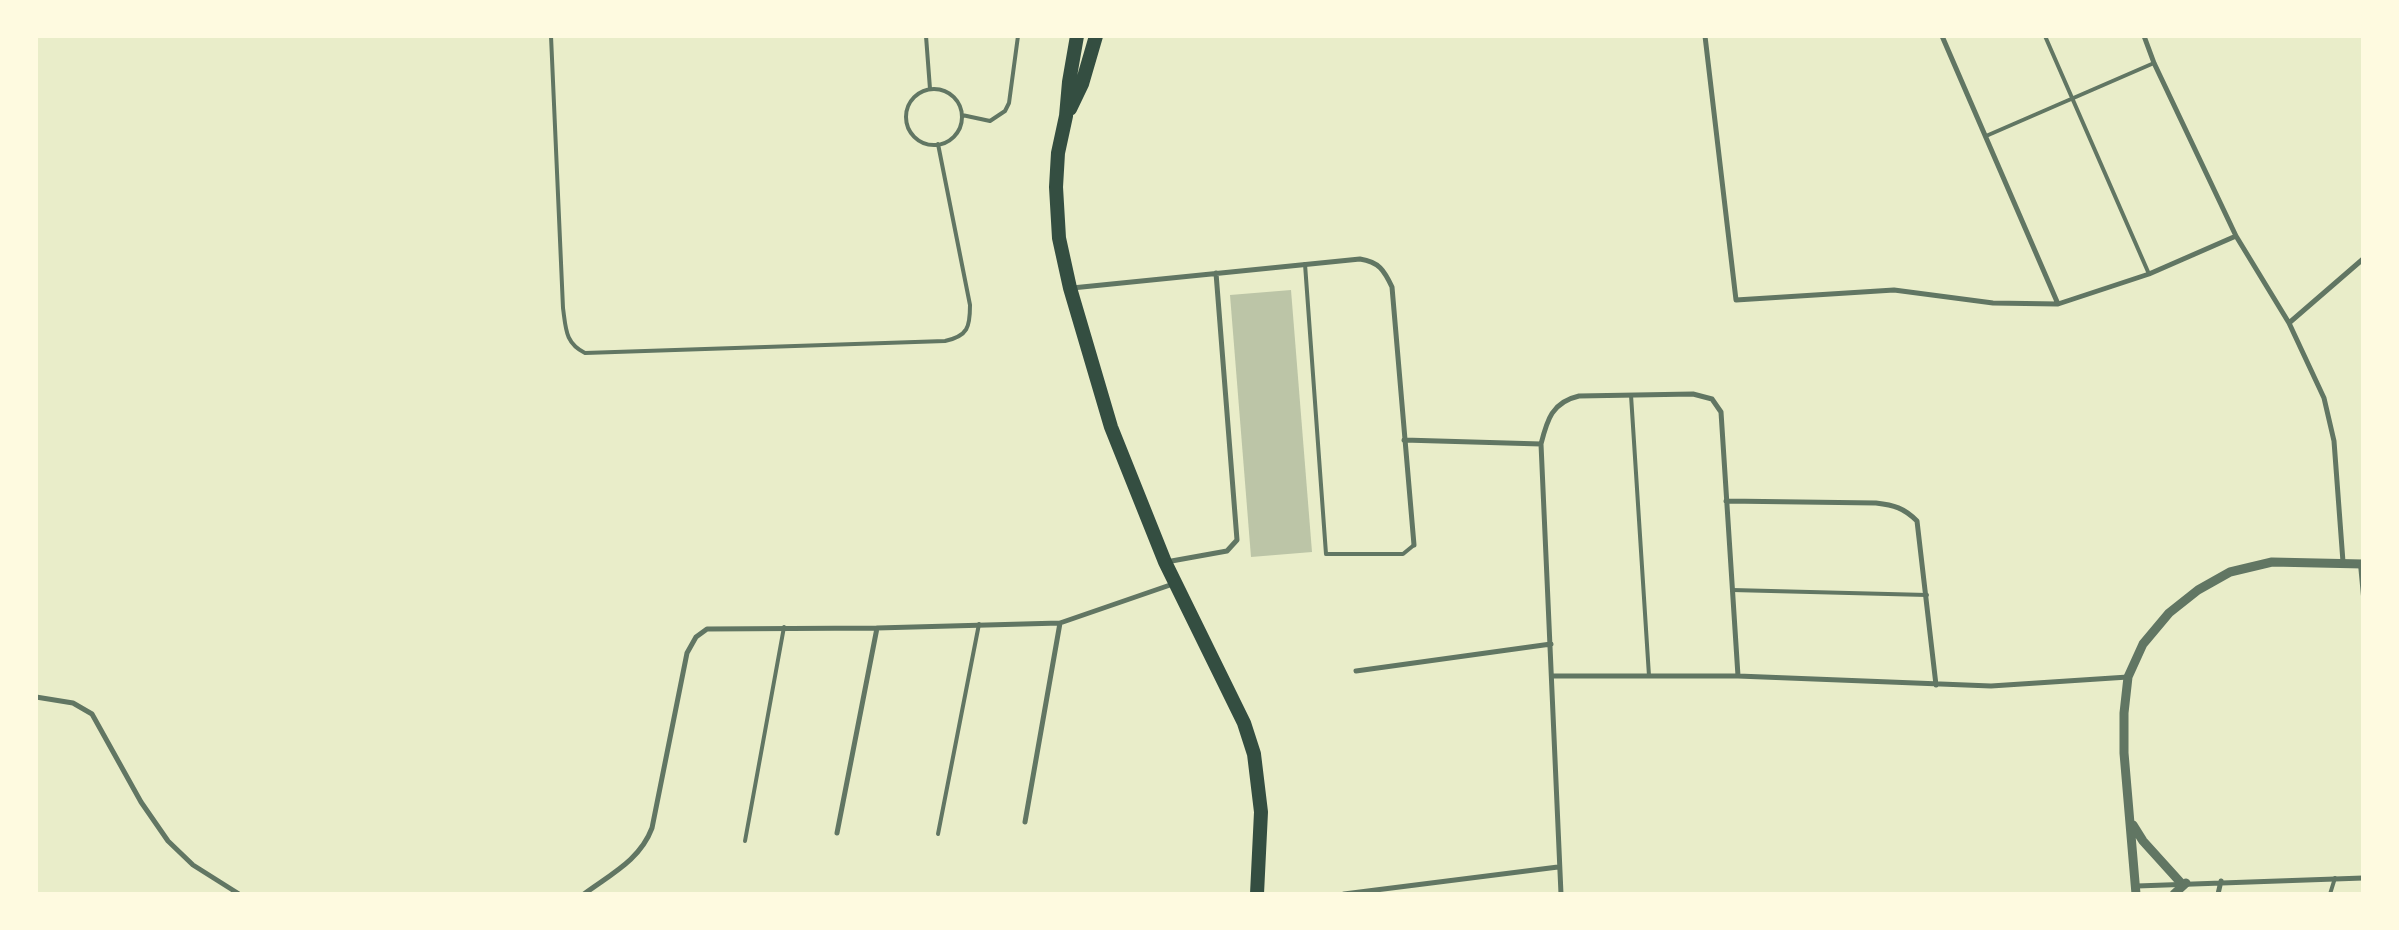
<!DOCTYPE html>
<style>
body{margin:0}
#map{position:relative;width:2399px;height:930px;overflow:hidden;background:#e9edc9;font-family:Montserrat,sans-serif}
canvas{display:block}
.frame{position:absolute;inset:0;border:38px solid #fefae0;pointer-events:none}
</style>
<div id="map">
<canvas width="2399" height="930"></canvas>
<div class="frame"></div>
</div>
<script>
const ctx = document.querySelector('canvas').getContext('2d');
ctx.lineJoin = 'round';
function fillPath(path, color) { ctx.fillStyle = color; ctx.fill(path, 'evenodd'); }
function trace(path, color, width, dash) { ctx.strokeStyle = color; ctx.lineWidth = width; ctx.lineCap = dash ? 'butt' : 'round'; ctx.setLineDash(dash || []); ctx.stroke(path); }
const building = new Path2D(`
 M1291,290L1312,552L1251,557L1230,295Z`);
const service = new Path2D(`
 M551,36L563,308C566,329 565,343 585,353L945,341C968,336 970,327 970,305L938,144
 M926,36L930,89
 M2045,36L2149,274
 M906 117a28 28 0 1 1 56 0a28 28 0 1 1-56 0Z
 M962,115L990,121L1005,111L1009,103L1018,36
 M1986,136L2154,63
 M1305,264L1326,554H1403L1414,545
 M1631,395L1649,676
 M2360,564L2363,596
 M1732,590L1927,595
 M938,834L979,624
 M745,841L784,627
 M2330,894L2335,878`);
const minor = new Path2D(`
 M1705,36L1736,300L1894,290L1993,303L2058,304
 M1942,36L2058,304L2149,274L2236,236
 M2144,36L2154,63L2236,236L2289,323L2324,398L2334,441L2343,562
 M1072,288L1360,259C1379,262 1384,270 1392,287L1414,545
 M2289,323L2363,259
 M1404,440L1541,444
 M1726,501L1876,503C1894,505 1904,508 1917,521L1936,685
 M1166,562L1227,551L1237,540L1216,273
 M1356,671L1551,644
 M1552,676H1738L1991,686L2128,677
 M36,697L73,703L92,714L141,802L168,841L193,865L239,894
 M1025,822L1060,623
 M837,833L877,628
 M2137,886L2363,878
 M584,894C611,874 640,860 652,828L687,653L696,637L707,629L877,628L1060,623L1173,584
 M1344,894L1558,867
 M1561,894L1541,444C1547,420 1552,402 1579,396L1693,394L1712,399L1721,412L1738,676
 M2218,894L2221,881`);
const tertiary = new Path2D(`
 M2133,825L2143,841L2181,883
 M2136,894L2124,753V713L2128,677L2143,644L2169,613L2198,590L2230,572L2272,562L2363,564
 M2174,894L2186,883`);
const trunk = new Path2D(`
 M1077,36L1069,82L1066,116L1058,153L1056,187L1059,238L1070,288L1111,427L1165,562L1244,723L1254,754L1261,812L1257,894
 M1070,109L1082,84L1096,36`);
fillPath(building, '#bcc5a7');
trace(service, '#617663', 4);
trace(minor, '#617663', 5);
trace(tertiary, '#617663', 9);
trace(trunk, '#344e41', 14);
</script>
